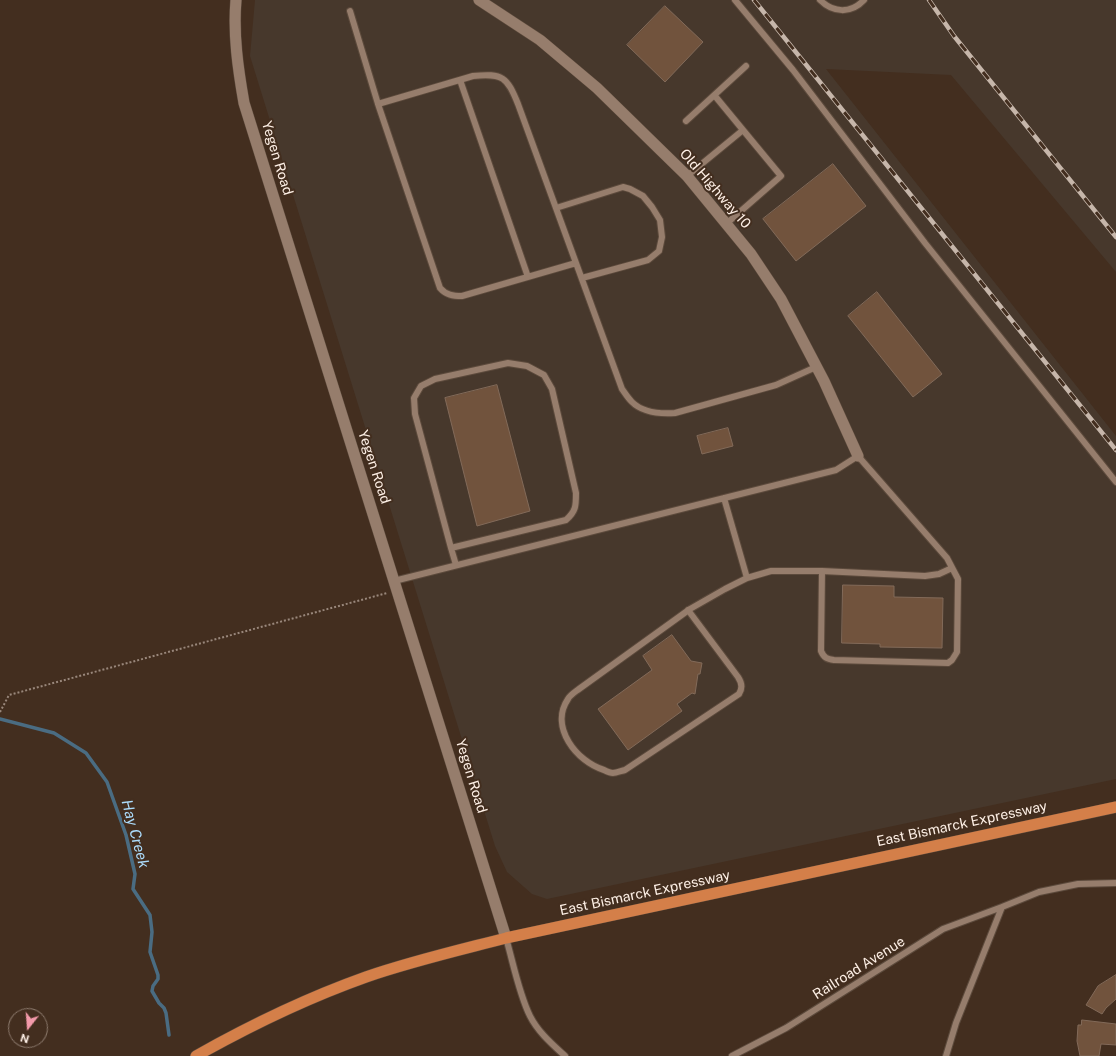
<!DOCTYPE html>
<style>
body{margin:0}
#map{position:relative;width:1116px;height:1056px;overflow:hidden;background:#432e1f;font-family:"Public Sans",sans-serif}
canvas{display:block}
.north{position:absolute;left:8px;top:1008px;width:40px;height:40px;box-sizing:border-box;background:#432e1f;border:1px solid #8d7b6e;border-radius:50%;rotate:197deg;font-size:11px;font-weight:700;line-height:16px;text-align:center;color:#fdefe5}
.north::after{content:'';display:block;margin:auto;width:14px;height:18px;background:#f39aaa;clip-path:polygon(50% 0,100% 100%,50% 72%,0 100%)}
</style>
<div id="map">
<canvas width="1116" height="1056"></canvas>
<div class="north">N</div>
</div>
<script>
const ctx = document.querySelector('canvas').getContext('2d');
ctx.lineJoin = 'round';
function fillPath(path, color) { ctx.fillStyle = color; ctx.fill(path, 'evenodd'); }
function trace(path, color, width, dash) { ctx.strokeStyle = color; ctx.lineWidth = width; ctx.lineCap = dash ? 'butt' : 'round'; ctx.setLineDash(dash || []); ctx.stroke(path); }
function label(font, color, halo, rows, align = 'center') {
  ctx.font = font + ' "Public Sans",sans-serif'; ctx.lineWidth = 4; ctx.setLineDash([]); ctx.textBaseline = 'middle'; ctx.strokeStyle = halo; ctx.fillStyle = color; for (const [text, x, y, turn = 0] of rows) {
    ctx.save(); ctx.translate(x, y); ctx.rotate((+turn || 0) * Math.PI / 180); ctx.textAlign = isNaN(turn) ? turn : align; if (halo) ctx.strokeText(text, 0, 0); ctx.fillText(text, 0, 0); ctx.restore();
  }
}
const industrial = new Path2D(`
 M255,0H1116V272L951,75L826,69L1116,436V779L547,899L532,894L507,872L495,846L250,56Z`);
const stream = new Path2D(`
 M0,719L54,733L86,753L107,782L126,835L135,874L133,889L150,915L152,932L150,952L158,975V979L153,986L152,991L159,1003L164,1008L166,1013L169,1035`);
const building = new Path2D(`
 M665,6L703,42L665,82L627,45Z
 M833,164L866,206L796,261L763,219Z
 M877,292L942,374L913,397L848,316Z
 M497,385L530,511L477,526L445,398Z
 M728,428L733,446L702,454L697,436Z
 M843,585L894,586V597L943,598L942,648L880,647V644L842,643Z
 M672,635L691,661L702,663L700,674H698L695,694L692,693L677,704L682,711L628,750L598,709L652,670L643,656Z
 M1116,975V999L1106,1008L1102,1014L1086,1005L1098,986Z
 M1082,1020L1116,1024V1045L1101,1044L1099,1056H1080L1077,1041L1078,1025H1081Z`);
const path = new Path2D(`
 M0,712L9,695L387,593`);
const service = new Path2D(`
 M735,0L793,70L925,243L1116,482
 M820,0C833,13 851,14 864,0
 M350,11L378,104L473,76C503,73 507,77 518,104L622,389C625,393 628,398 632,402C643,413 660,414 675,413L776,385L816,367
 M460,80L528,277
 M715,96L743,130
 M378,104L440,288C446,295 453,296 462,296L576,263
 M686,121L746,66
 M687,176L743,130L781,176L726,224
 M556,208L623,187L630,189L643,196L652,207L660,220L662,237L659,251L648,260L582,278
 M724,498L747,578
 M451,548L566,520C576,511 576,506 576,493L552,389L544,375L527,366L508,363L435,379L421,386L414,398L415,414L451,548L456,565
 M394,581L836,470L858,456L947,558L958,579L957,652L952,660L948,663L834,660C827,659 824,658 821,651L822,571
 M688,610L738,677C742,683 743,688 739,694L625,770C621,771 616,773 613,773C610,773 606,771 604,770C577,762 549,727 568,699C570,695 575,692 579,689L690,609L725,589L747,578L771,571H822L925,576L939,574L952,568
 M506,938C513,962 519,994 530,1016C538,1032 552,1044 565,1056
 M732,1056L786,1028L943,929L1002,907
 M946,1056L956,1023L1002,907L1039,892L1078,884L1116,883`);
const minor = new Path2D(`
 M479,0L540,40L597,88L687,176L751,254L781,299L824,381L858,456`);
const tertiary = new Path2D(`
 M236,0C233,34 238,69 244,103L506,938`);
const primary = new Path2D(`
 M196,1056C251,1025 307,998 366,977C412,961 460,950 506,938L1116,807`);
const rail = new Path2D(`
 M754,0L1116,450
 M929,0L954,36L1116,237`);
const streetNames = [
 ["Yegen Road",277,158,73],
 ["Old Highway 10",715,189,49],
 ["Yegen Road",374,467,72],
 ["Yegen Road",471,776,73],
 ["East Bismarck Expressway",962,824,-12],
 ["East Bismarck Expressway",645,893,-12],
 ["Railroad Avenue",859,968,-32]
];
const waterNames = [
 ["Hay Creek",135,834,75]
];
fillPath(industrial, '#47382c');
trace(stream, '#4a6c82', 3.5);
fillPath(building, '#71533d');
trace(building, '#826a59', 1);
trace(service, '#5c4a3c', 8);
trace(minor, '#5c4a3c', 12);
trace(tertiary, '#5c4a3c', 12);
trace(primary, '#5c4a3c', 12);
trace(path, '#99877b', 2, [2, 2]);
trace(service, '#967d6c', 6);
trace(minor, '#967d6c', 11);
trace(tertiary, '#967d6c', 11);
trace(primary, '#d47f49', 11);
trace(rail, '#c6b6aa', 4.5);
trace(rail, '#432e1f', 3, [9]);
label('14px', '#fdefe5', '#432e1f', streetNames);
label('italic 15px', '#acdcfc', '#432e1f', waterNames);
</script>
